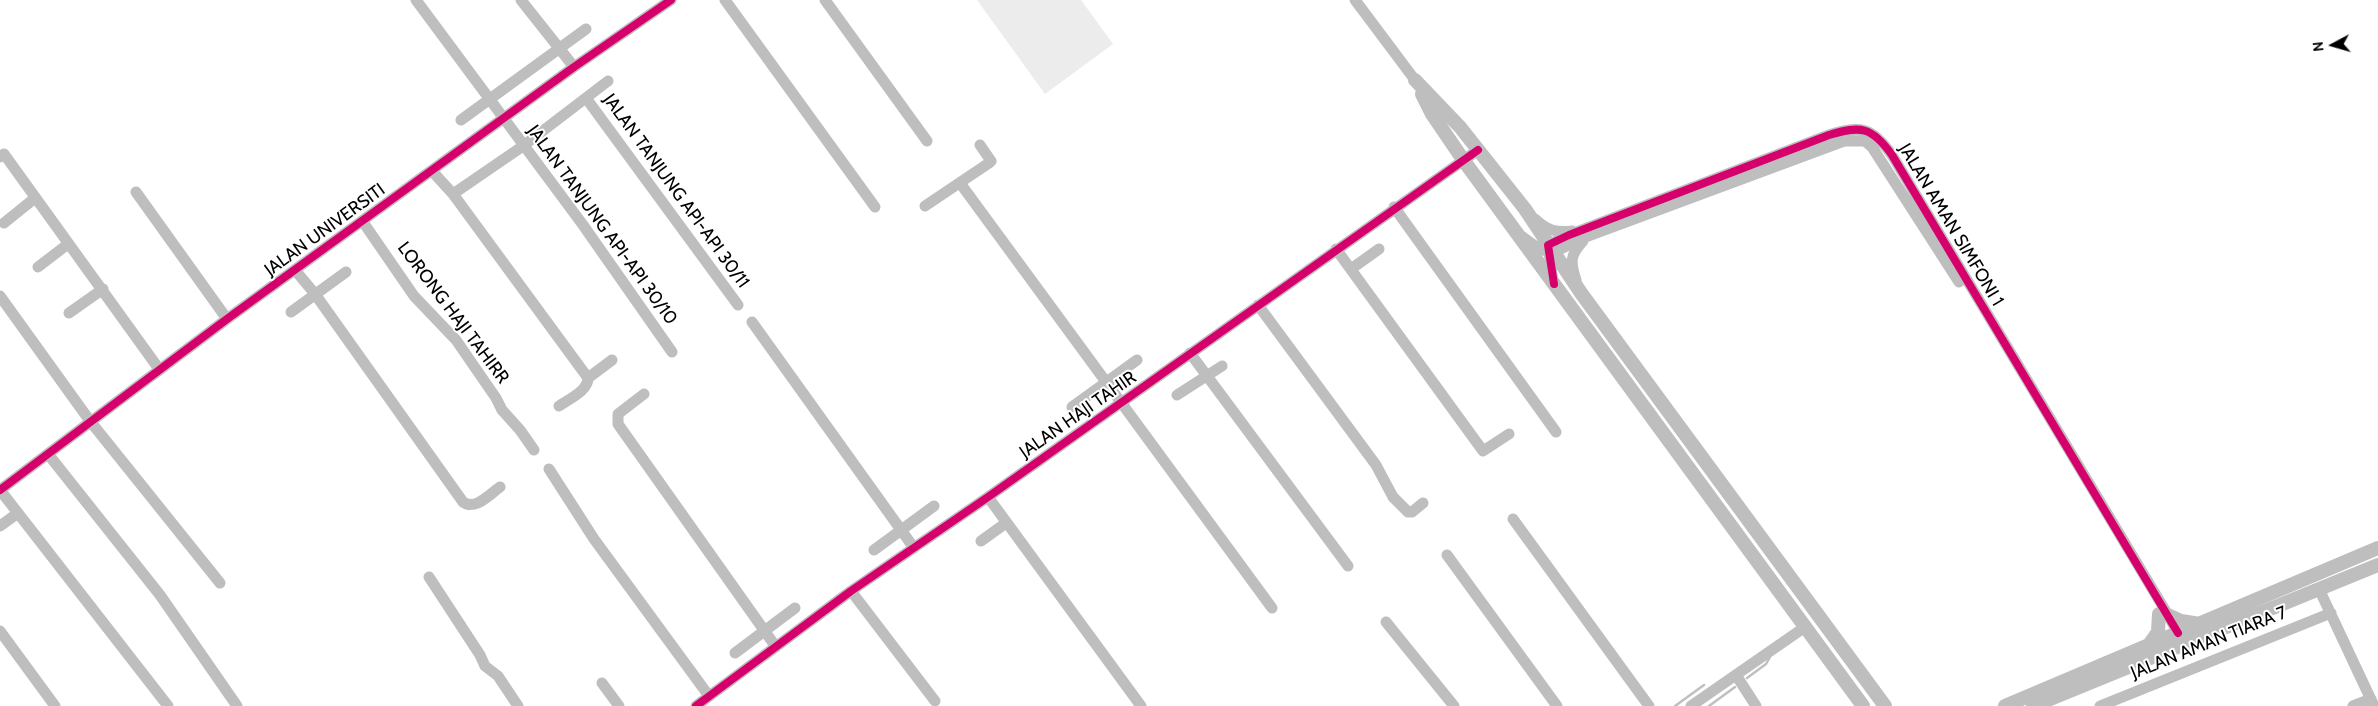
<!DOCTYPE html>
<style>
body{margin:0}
#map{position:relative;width:2378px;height:706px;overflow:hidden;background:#fff;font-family:Cabin,sans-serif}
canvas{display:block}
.north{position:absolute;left:2308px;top:20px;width:50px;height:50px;-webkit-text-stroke:4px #fff;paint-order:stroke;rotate:264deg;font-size:14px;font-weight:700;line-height:20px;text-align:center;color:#000}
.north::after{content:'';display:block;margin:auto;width:18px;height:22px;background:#000;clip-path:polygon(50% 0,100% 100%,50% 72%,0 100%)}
</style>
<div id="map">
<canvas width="2378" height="706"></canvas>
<div class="north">N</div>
</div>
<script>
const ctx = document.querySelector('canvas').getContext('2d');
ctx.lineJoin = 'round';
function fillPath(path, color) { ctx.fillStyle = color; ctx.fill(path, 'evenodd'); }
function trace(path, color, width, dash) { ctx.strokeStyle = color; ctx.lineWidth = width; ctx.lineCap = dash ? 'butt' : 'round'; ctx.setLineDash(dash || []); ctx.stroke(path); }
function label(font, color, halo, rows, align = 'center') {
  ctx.font = font + ' Cabin,sans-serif'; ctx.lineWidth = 4; ctx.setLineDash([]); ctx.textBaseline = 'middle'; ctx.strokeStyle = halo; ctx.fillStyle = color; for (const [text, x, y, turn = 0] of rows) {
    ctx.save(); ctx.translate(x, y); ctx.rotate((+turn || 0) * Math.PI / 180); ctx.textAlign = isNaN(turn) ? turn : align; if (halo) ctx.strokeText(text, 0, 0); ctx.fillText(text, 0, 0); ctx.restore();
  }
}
const green = new Path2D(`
 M977,0H1081L1113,44L1045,94Z`);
const stream = new Path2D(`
 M1747,678L1766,664L1770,657
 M1675,706L1704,685
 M1709,706L1735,687`);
const minor = new Path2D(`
 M416,0L583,225L672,352
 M521,0L574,67
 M725,0L875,207
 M825,0L927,141
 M1355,0L1415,80
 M586,98L738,305
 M461,120L586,29
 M0,157L4,154L159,369
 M432,171L453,194L588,378C588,391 569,399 559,406
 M960,183L1272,608
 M136,192L227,319
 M453,194L523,146L608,81
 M925,206L989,163L991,161L980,145
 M1394,207L1556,432
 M1535,219C1546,230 1556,233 1572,231
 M363,222L414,296L456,340L496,398L502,410L520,430L534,450
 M4,223L35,198
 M1523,237C1532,244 1542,252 1554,252L1588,236L1844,141H1865L1872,147L1959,282
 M1336,249L1483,451L1509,434
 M38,267L68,244
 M1351,269L1379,249
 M295,270L315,294L463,502C475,511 490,494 500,487
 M1576,280C1570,262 1570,255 1583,241
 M1553,282L1548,245L1569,235L1829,135C1861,125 1872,127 1892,155L2168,615L2178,633L2176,640
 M0,296L90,421L220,583
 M1258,305L1376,465L1393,497L1408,512H1412L1423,503
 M291,312L346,272
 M69,313L103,289
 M752,322L914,548
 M1190,353L1348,566
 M588,378L612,360
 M644,394L618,414V424L776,647
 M1177,395L1222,366
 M1072,407L1137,360
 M48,454L160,595L237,706
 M549,469L594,539L709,696
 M0,490L227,319L574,67L671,0
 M0,490L168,706
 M988,497L1141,706
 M1513,519L1649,706
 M0,526L18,513
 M981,541L1006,523
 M874,550L934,506
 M1447,555L1557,706
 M429,577L480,655L485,666L498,676L518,706
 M851,591L935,701
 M2320,591L2374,706
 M1386,622L1454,706
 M0,631L55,706
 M735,653L795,608
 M1736,675L1756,706
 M602,683L619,706
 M696,706L851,591L988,497L1478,150
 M1691,706L1805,627
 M2100,706L2331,613
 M2353,706L2371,699`);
const tertiary = new Path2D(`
 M1415,80L1460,127L1525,209L1581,293L1885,706
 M1422,94L1432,114L1464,161L1863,706
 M2168,615L2181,621L2200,624
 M2148,646L2158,632L2159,614
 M2005,706L2378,548
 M2033,706L2378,565`);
const cycleway = new Path2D(`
 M1554,284L1548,245L1569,235L1829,135C1861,125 1872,127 1892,155L2178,633
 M0,490L227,319L574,67L671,0
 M696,706L851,591L988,497L1478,150`);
const streetNames = [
 ["JALAN TANJUNG API-API 30/11",676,191,54],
 ["JALAN TANJUNG API-API 30/10",602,225,54],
 ["JALAN AMAN SIMFONI 1",1951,225,59],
 ["JALAN UNIVERSITI",325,230,-36],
 ["LORONG HAJI TAHIRR",453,313,53],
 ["JALAN HAJI TAHIR",1078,415,-35],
 ["JALAN AMAN TIARA 7",2209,643,-22]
];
fillPath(green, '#ececec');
trace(stream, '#bfbfbf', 2.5);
trace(minor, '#bebebe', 11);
trace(tertiary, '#bebebe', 14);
trace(cycleway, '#d6006c', 8);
label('18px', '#000', '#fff', streetNames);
</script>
